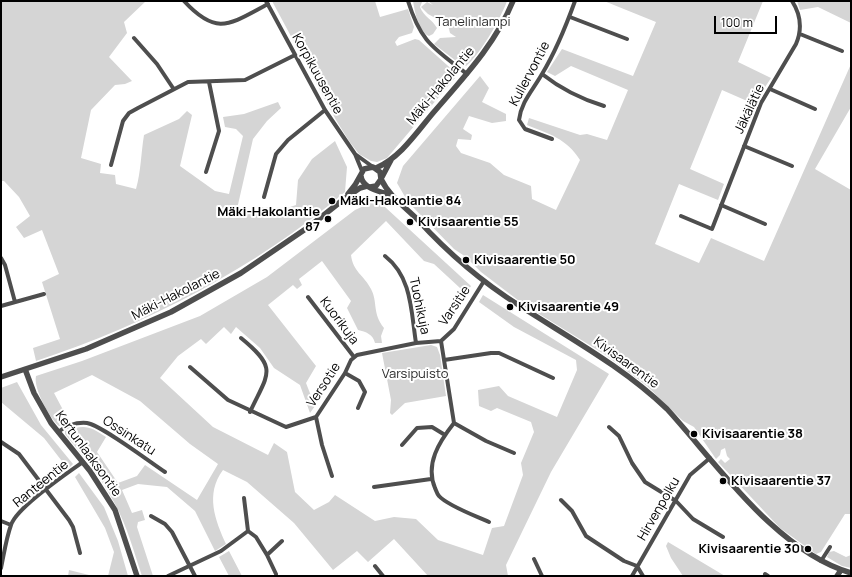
<!DOCTYPE html>
<meta charset="utf-8">
<style>
body{margin:0}
#map{position:relative;width:852px;height:577px;overflow:hidden;background:#fff;font-family:Manrope,sans-serif}
canvas{display:block}
.frame{position:absolute;inset:0;border:2px solid #000;pointer-events:none}
.scale{position:absolute;left:714px;top:16px;width:63px;height:18px;box-sizing:border-box;border:2px solid #000;border-top:0;padding-left:5px;font-size:12px;line-height:14px;white-space:nowrap;color:#000;-webkit-text-stroke:3px #fff;paint-order:stroke}
</style>
<div id="map">
<canvas width="852" height="577"></canvas>
<div class="frame"></div>
<div class="scale">100 m</div>
</div>
<script>
const ctx = document.querySelector('canvas').getContext('2d');
ctx.lineJoin = 'round';
function fillPath(path, color) { ctx.fillStyle = color; ctx.fill(path, 'evenodd'); }
function trace(path, color, width, dash) { ctx.strokeStyle = color; ctx.lineWidth = width; ctx.lineCap = dash ? 'butt' : 'round'; ctx.setLineDash(dash || []); ctx.stroke(path); }
function label(font, color, halo, rows, align = 'center') {
  ctx.font = font + ' Manrope,sans-serif'; ctx.lineWidth = 4; ctx.setLineDash([]); ctx.textBaseline = 'middle'; ctx.strokeStyle = halo; ctx.fillStyle = color; for (const [text, x, y, turn = 0] of rows) {
    ctx.save(); ctx.translate(x, y); ctx.rotate((+turn || 0) * Math.PI / 180); ctx.textAlign = isNaN(turn) ? turn : align; if (halo) ctx.strokeText(text, 0, 0); ctx.fillText(text, 0, 0); ctx.restore();
  }
}
const green = new Path2D(`
 M1,1H146L124,22L127,33L109,57L132,81L125,84L115,85L91,110L81,158L101,164L100,173L115,175L116,184L136,189C141,171 141,153 144,135L179,119L187,111L192,115L180,166L215,191L229,194L243,136L236,129L225,127L223,117L244,114L278,102L281,108L267,121L253,139L237,209L250,212L261,207L287,208L296,205L298,180L312,159L335,141L347,167L345,192C255,268 148,324 36,361L33,348L60,339L42,282L59,274L42,230L24,238L16,227L30,216L19,197L4,181H1Z
 M272,1H375L380,17L408,9L414,27L412,33L399,37L395,42L397,46L415,39L419,40L456,73L455,78L387,158L377,162L371,161L359,154L349,141L336,120Z
 M413,1H426L422,2L420,7C424,17 432,19 437,28L433,34L429,36C418,31 415,12 413,1Z
 M428,1H507C501,18 480,55 466,66L460,64L434,44L440,38L456,37L450,33L448,25L428,14L421,7L427,2L433,5Z
 M604,1H763L738,62L771,78L754,104L722,90L690,169L724,184L718,200L679,184L655,244L699,263L711,238L764,261L851,64V107L815,169L851,190V514H845L821,552L816,554L780,528L718,462L721,459L725,463L730,459L727,456L725,448L721,450L720,455L716,459L694,427L683,421L647,386L604,354L523,304L481,272L466,257L454,249L408,202L397,183L403,166L480,76L489,88L482,102L506,114V121L492,123L469,116L463,129L472,135L471,140L458,139L456,146L461,153L490,163L504,175L531,186L532,199L556,210L580,160C566,138 549,134 527,125L529,118L580,135L587,134L607,140L628,90L571,66L555,76L547,72L562,49L633,76L656,22Z
 M797,1H851V23L818,7L800,10Z
 M370,203L379,204L385,207L471,286L468,291L460,288L434,264L424,261L386,221L351,255C353,272 364,275 371,289C378,302 372,313 384,328L381,336L382,343H375C373,334 366,332 358,330L347,308L351,301L322,261L299,279L302,285L297,289L293,285L268,305L316,366L306,383L315,406L310,413L300,385L274,368L260,348L236,327L231,334L224,327L206,344L201,339L178,356L160,378L213,427L268,455L274,443L287,452L295,492L314,510L329,502L335,495L375,521L394,517L416,519L438,540L483,555L492,528L504,526L523,475L521,463L534,432L531,422L497,408L491,411L479,406L478,390L499,386L508,396L557,417L577,370L576,360L514,327L479,302L483,295L609,374L551,472L506,565L508,576H428L394,539L368,562L357,551L333,570L294,523L247,482L223,470C205,494 215,520 226,544L215,551L195,511L167,487L138,484L122,490L132,513L142,510L145,520L138,522L137,527L153,576H142C134,552 127,526 115,504C102,478 83,456 65,434V431C85,424 90,426 106,437L97,452L118,483L137,476L145,465L197,500L218,464L190,444L140,401L92,375L54,393L70,423L65,426H59C50,419 33,388 36,376L82,361L200,316L267,277L355,210Z
 M431,345L437,347L440,355L446,396L405,403L392,415L390,413L391,400L382,353Z
 M17,382L41,425L73,464L68,469L44,438L1,402V388Z
 M79,473L104,507L118,541L128,576H108L114,552L105,528L75,477Z
 M668,542L725,576H683L671,558L666,546Z
 M229,551L242,576H229L219,557Z
 M834,551L846,557L851,555V568L842,566L827,557L829,552Z
 M69,570L93,576H68Z`);
const minor = new Path2D(`
 M184,1C217,37 230,24 268,4
 M266,1L325,110L355,154L362,171
 M408,1C421,43 434,48 467,74
 M570,17L627,39
 M800,34L842,51
 M134,38L157,64L173,88
 M542,74C561,89 581,99 604,106
 M770,89L815,109
 M552,139L525,129L519,120C521,102 533,90 542,74C556,51 566,26 575,1
 M744,146L792,166
 M355,154L373,167
 M111,165L123,121L129,113L138,108L188,82L245,80L295,55
 M206,172L219,131L209,82
 M264,197L276,154L288,140L325,110
 M721,205L765,224
 M681,216L712,229L761,103L796,44C802,30 801,15 792,1
 M385,256C412,277 411,311 416,343
 M1,258L5,265L15,302
 M308,297L354,357
 M1,306L44,294
 M241,338C279,369 268,373 250,412
 M441,341L454,423C439,442 425,464 435,488C436,490 437,494 439,496C448,506 476,516 489,522
 M441,341L454,329L484,281
 M444,360L491,353H499L553,378
 M190,367L228,400L286,427L316,417L345,373L351,360L357,355L416,343L441,341
 M345,373L359,381L365,392L358,408
 M316,417L322,445L332,476
 M454,423L486,441L514,453
 M609,427L619,436L632,463L645,482L676,501L693,519L723,537
 M58,432C66,426 76,422 87,423C101,425 150,462 165,472
 M1,442L19,454L69,520L73,527L80,553
 M402,445L417,428L432,427L445,435
 M374,487L431,479
 M561,500L572,511L586,536L624,561L637,566L643,576
 M151,516L165,524L172,532L195,576
 M1,521L11,525
 M248,531L256,537L267,555L282,541
 M267,555L276,574
 M534,559L542,576
 M821,561L830,547
 M375,566L383,576
 M1,568C4,554 6,539 11,525C17,507 66,474 83,462
 M765,574L768,576
 M168,576L221,551L248,531L244,498
 M632,576L690,475L710,458`);
const tertiary = new Path2D(`
 M376,168C400,158 417,132 433,113C463,78 495,45 513,1
 M361,176C362,189 381,191 392,196
 M382,177L391,160
 M381,179C389,196 405,207 418,220C448,253 482,282 520,306C571,339 623,367 667,409C718,465 776,551 851,573
 M348,194L355,185L364,169L373,167L380,172L381,179L376,186L370,187
 M25,369L34,393L51,423L90,471L115,510L137,576
 M1,377L86,349L171,312L241,273L310,226L344,199L360,188L367,186
 M837,576L841,570`);
const markers = [
 [332,201,4,"#000"],
 [328,219,4,"#000"],
 [410,222,4,"#000"],
 [466,260,4,"#000"],
 [510,307,4,"#000"],
 [694,434,4,"#000"],
 [723,481,4,"#000"],
 [808,549,4,"#000"]
];
const parkNames = [
 ["Tanelinlampi",473,22],
 ["Varsipuisto",415,374]
];
const streetNames = [
 ["Korpikuusentie",317,74,61],
 ["Kullervontie",530,74,-62],
 ["Mäki-Hakolantie",441,86,-50],
 ["Jäkälätie",750,109,-65],
 ["Mäki-Hakolantie",176,295,-27],
 ["Tuohikuja",419,306,78],
 ["Varsitie",455,306,-56],
 ["Kuorikuja",339,321,53],
 ["Kivisaarentie",626,363,36],
 ["Versotie",324,385,-57],
 ["Ossinkatu",129,436,33],
 ["Kertunlaaksontie",88,454,54],
 ["Ranteentie",41,484,-39],
 ["Hirvenpolku",659,509,-60]
];
const poiNames = [
 ["Mäki-Hakolantie 84",340,201],
 ["Mäki-Hakolantie",320,212,"right"],
 ["87",320,227,"right"],
 ["Kivisaarentie 55",418,222],
 ["Kivisaarentie 50",474,260],
 ["Kivisaarentie 49",518,307],
 ["Kivisaarentie 38",702,434],
 ["Kivisaarentie 37",731,481],
 ["Kivisaarentie 30",800,549,"right"]
];
fillPath(green, '#d5d5d5');
trace(minor, '#4e4e4e', 4);
trace(tertiary, '#4e4e4e', 5.5);
for (const [x, y, r, color] of markers) { const dot = new Path2D(); dot.arc(x, y, r, 0, 2 * Math.PI); ctx.fillStyle = color; ctx.fill(dot); trace(dot, '#fff', 1.5); }
label('13px', '#2c2c2c', '#fff', parkNames);
label('13px', '#000', '#fff', streetNames);
label('bold 13px', '#000', '#fff', poiNames, 'left');
</script>
